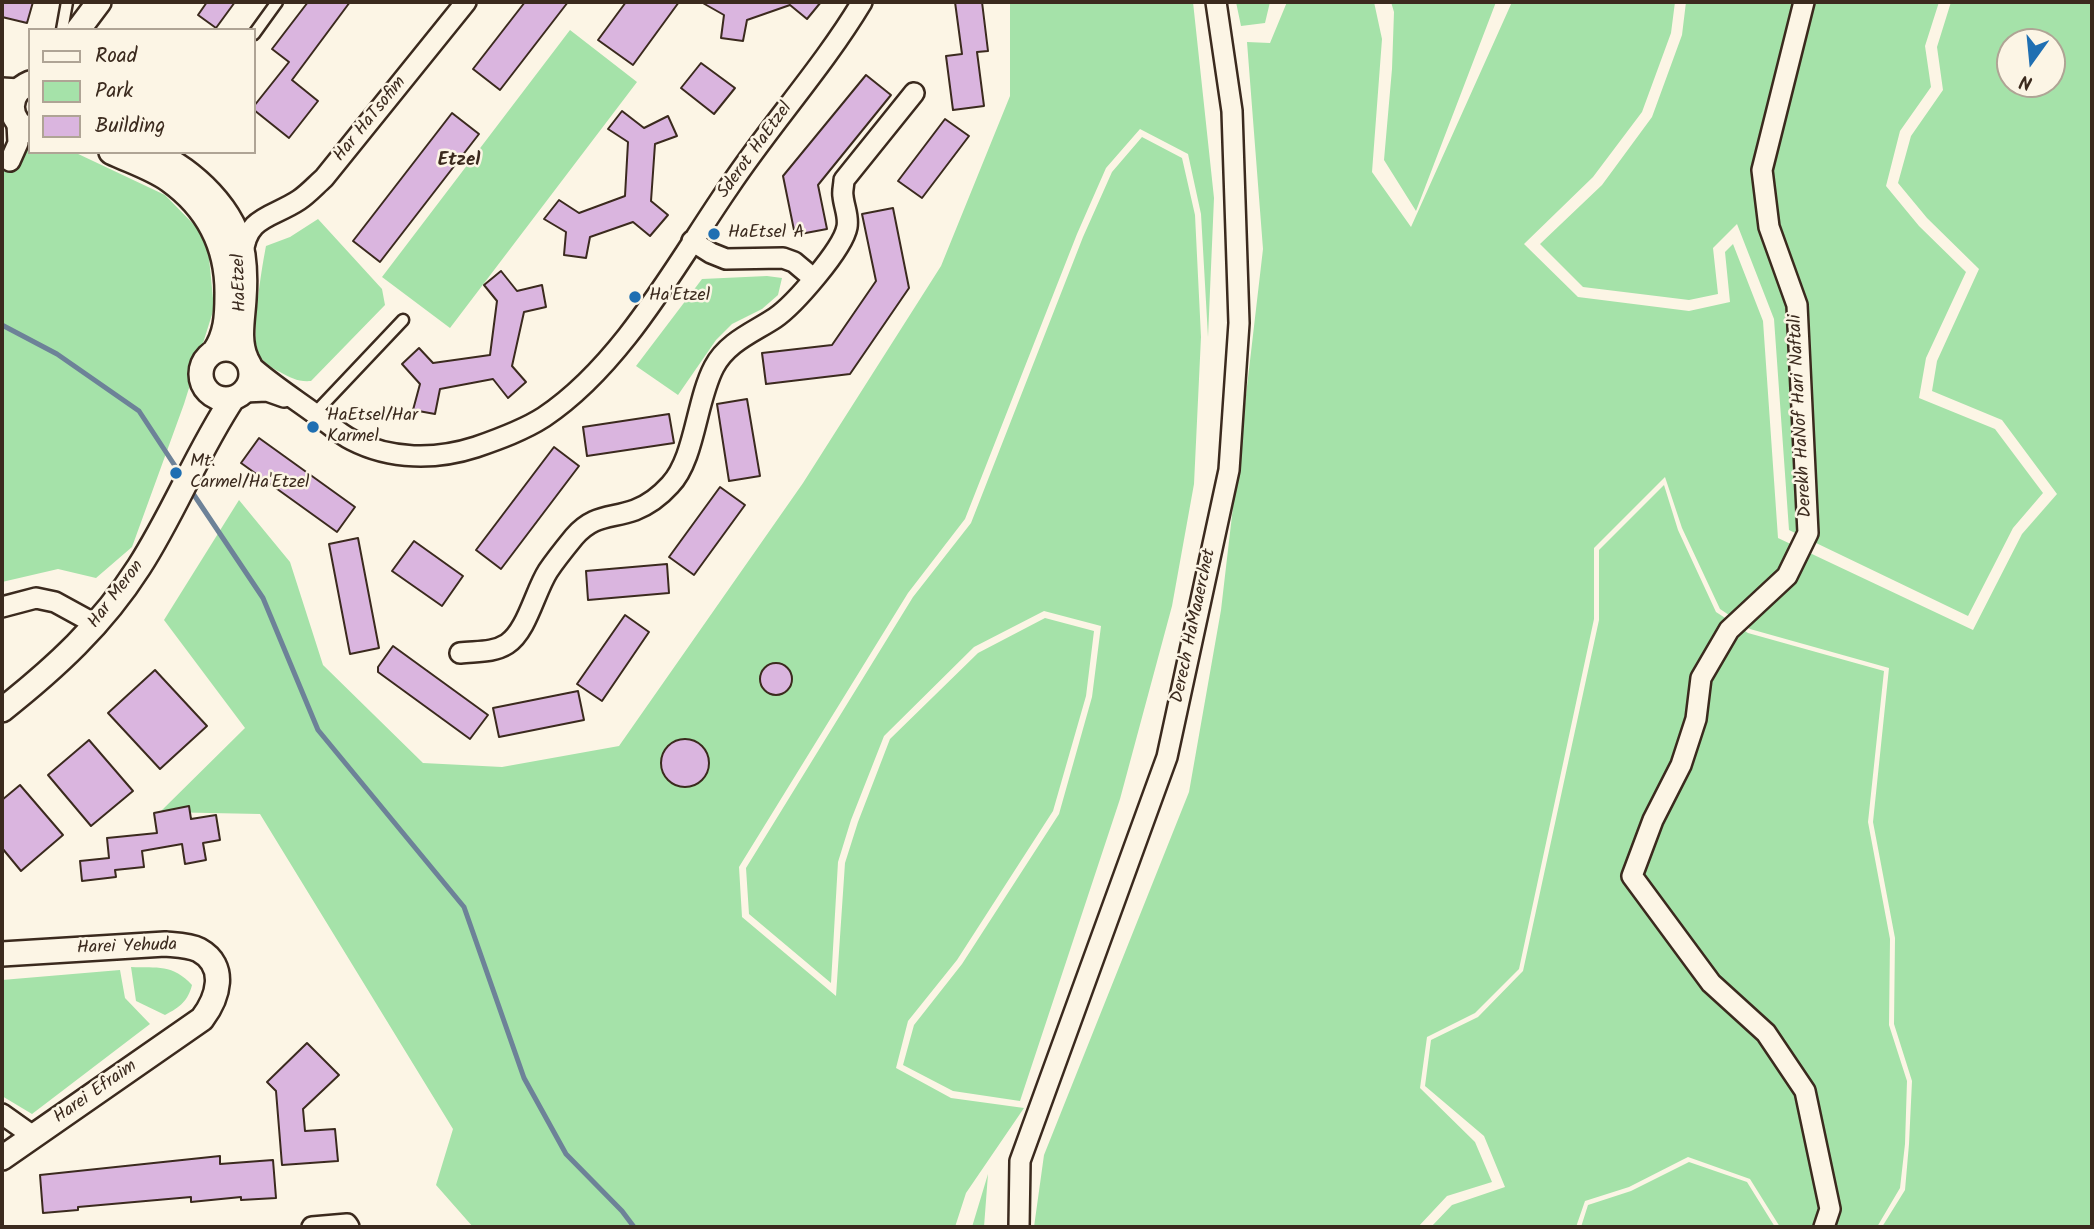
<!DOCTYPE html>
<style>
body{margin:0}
#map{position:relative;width:2094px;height:1229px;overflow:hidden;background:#fcf5e5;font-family:Kalam,sans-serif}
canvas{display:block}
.frame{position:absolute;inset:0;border:4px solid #3b2a1e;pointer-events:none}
.legend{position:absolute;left:28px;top:28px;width:228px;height:126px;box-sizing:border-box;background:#fcf5e5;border:2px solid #afa495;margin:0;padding:9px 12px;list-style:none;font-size:21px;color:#3b2a1e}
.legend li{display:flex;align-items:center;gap:14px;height:35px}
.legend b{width:35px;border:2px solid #afa495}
.north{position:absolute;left:1996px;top:28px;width:70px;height:70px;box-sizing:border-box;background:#fcf5e5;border:2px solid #afa495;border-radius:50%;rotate:195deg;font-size:19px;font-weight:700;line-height:28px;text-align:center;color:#3b2a1e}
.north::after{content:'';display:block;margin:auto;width:24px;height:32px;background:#1f6fb2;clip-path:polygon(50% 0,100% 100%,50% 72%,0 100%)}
</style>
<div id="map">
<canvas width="2094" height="1229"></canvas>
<div class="frame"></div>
<ul class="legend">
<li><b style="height:9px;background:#fcf5e5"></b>Road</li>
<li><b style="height:19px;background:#a5e2a9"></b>Park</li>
<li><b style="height:19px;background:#dab5df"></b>Building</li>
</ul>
<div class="north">N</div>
</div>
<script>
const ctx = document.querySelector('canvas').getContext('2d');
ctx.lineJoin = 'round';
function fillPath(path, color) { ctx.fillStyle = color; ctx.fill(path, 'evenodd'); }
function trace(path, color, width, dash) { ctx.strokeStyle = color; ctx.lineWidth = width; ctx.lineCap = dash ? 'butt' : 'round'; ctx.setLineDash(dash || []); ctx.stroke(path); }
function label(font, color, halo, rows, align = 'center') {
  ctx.font = font + ' Kalam,sans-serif'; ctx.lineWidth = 5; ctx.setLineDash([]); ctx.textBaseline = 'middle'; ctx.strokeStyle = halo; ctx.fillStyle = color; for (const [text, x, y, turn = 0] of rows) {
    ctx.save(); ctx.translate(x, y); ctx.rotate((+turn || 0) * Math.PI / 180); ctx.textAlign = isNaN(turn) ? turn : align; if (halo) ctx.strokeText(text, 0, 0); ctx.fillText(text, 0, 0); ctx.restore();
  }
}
const green = new Path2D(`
 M1010,2H1193L1214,198L1208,337L1201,214L1188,154L1140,129L1106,168L1077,234L965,519L908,593L739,867L742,917L836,996L845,863L858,822L890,739L978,653L1045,618L1094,631L1086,696L1053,811L957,960L908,1021L896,1068L951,1098L1024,1108L966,1193L955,1227H473L436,1185L453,1129L260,814L160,812L245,728L164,620L239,500L290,562L323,665L423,763L502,767L619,746L803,483L941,266L1010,96Z
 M1236,2H1270L1265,23L1241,26Z
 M1287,2H1374L1382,39L1372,172L1411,227L1512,2H1675L1671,33L1642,112L1593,177L1524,244L1578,297L1689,311L1730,302L1725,252L1733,244L1763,321L1778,538L1973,630L2022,534L2057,494L2002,420L1932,391L1937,361L1979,269L1927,218L1898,183L1911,136L1943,90L1937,47L1951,2H2092V1227H1882L1905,1190L1909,1144L1912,1081L1894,1024L1895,938L1873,822L1889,668L1750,629L1720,609L1682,528L1665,477L1594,548V619L1519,969L1475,1013L1427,1037L1420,1088L1475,1142L1492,1182L1447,1196L1418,1227H1034L1044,1155L1189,792L1221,610L1263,249L1247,42L1270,43ZM2010,42H2052V84H2010Z
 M1391,2H1496L1416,211L1384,160L1392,69L1394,12Z
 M1686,2H1939L1925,46L1931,87L1900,131L1886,186L1919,226L1966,272L1926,358L1919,398L1995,429L2043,493L2013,528L1968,616L1789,530L1774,319L1737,224L1713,248L1718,294L1689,300L1583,287L1540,244L1602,185L1652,117L1682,35Z
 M570,30L637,82L450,328L382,277Z
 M24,129L30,131V152H74L165,195L207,238L214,308L184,404L132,547L96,578L58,569L2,582V148Z
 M1142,137L1182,158L1195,215L1201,337L1194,484L1172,606L1120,799L1020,1101L953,1091L903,1065L914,1025L962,964L1059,814L1092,697L1101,626L1044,611L974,647L884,736L851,820L838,862L831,983L749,914L746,868L913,597L971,523L1083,237L1112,172Z
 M318,219L382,289L385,305L311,381C298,382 291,378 280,372C273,369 263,362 259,355C250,338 262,267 266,246L290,237Z
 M767,276L782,278L778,295L762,309L732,324L716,340L678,395L636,366L702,279Z
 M1664,485L1678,530L1716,612L1748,633L1884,671L1868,822L1890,939L1889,1025L1907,1081L1905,1144L1900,1188L1877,1227H1780L1750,1179L1688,1157L1629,1187L1585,1201L1576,1227H1431L1452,1205L1505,1187L1484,1136L1425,1086L1431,1040L1478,1017L1523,971L1599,620V550Z
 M131,967C157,968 173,964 192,985C188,1001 180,1007 165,1015L136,1001Z
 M120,970L125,998L150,1024L32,1114L2,1096V980Z
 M1689,1162L1747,1182L1775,1227H1581L1588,1205L1631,1191Z
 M988,1174L984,1227H972Z`);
const stream = new Path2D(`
 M2,325L57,354L139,411L181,475
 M190,489L263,598L318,730L464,907L524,1078L566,1154L622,1211L634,1227`);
const building = new Path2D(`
 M2,2H33L27,23L2,17Z
 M207,2H235L216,28L198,15Z
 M308,2H350L292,80L318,101L289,138L254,110V106L289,62L272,49Z
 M525,2H568L500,90L473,69Z
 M626,2H679L633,65L598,40Z
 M701,2H821L807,19L790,5L747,20L743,41L721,38L724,15Z
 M955,2H982L988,51L977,52L984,106L953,110L946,56L962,54Z
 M701,63L735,88L714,114L681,88Z
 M866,75L891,95L818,185L827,229L795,235L783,176Z
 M622,111L644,128L668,116L677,136L655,144L651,201L668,215L650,236L633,222L590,237L586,258L564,255L566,232L544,219L559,200L579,213L625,196L628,142L608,129Z
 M452,113L479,134L380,262L353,241Z
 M945,119L969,136L922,198L898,181Z
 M893,208L909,288L850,374L766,384L762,353L832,345L876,281L862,214Z
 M501,271L517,291L542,285L546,307L524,312L512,366L526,382L508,398L493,379L440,389L435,414L413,410L420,384L402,364L419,348L433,363L490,355L497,301L484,285Z
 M747,399L760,476L729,481L717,404Z
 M669,414L674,443L587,456L583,427Z
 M259,438L355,507L337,532L241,463Z
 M554,447L579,466L501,569L476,550Z
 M720,487L745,505L694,575L669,557Z
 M358,538L379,648L350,654L329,544Z
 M414,541L463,576L442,606L392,571Z
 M667,564L669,593L588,600L586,571Z
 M625,615L649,632L602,701L577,684Z
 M393,646L488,715L470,739L378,672V667Z
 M760 679a16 16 0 1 1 32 0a16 16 0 1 1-32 0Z
 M155,670L207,726L160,769L108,713Z
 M578,691L584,720L499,737L493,708Z
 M661 763a24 24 0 1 1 48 0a24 24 0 1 1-48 0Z
 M89,740L133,791L91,826L48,775Z
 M20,785L63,835L21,871L2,848V800Z
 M189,806L191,819L216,815L220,840L203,843L206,860L185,864L182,844L142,851L144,867L115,870L116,877L82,881L80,861L109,858L107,838L157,833L154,813Z
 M307,1043L339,1075L303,1109L305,1131L335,1129L338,1161L282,1165L276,1091L267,1082Z
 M220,1156V1164L273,1160L276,1198L241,1200V1197L191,1202V1197L78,1207V1210L43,1213L40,1175Z`);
const service = new Path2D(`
 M62,30L67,2
 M254,34L277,2
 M315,413L403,320`);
const minor = new Path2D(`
 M1804,2L1762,170L1769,227L1797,305L1808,533L1787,576L1729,630L1701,678L1696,719L1681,765L1653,820L1632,876L1711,983L1766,1033L1805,1091L1830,1209L1824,1227
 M2,88L19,89
 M10,161L18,143L17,123
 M692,241L711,253L726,259L783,258L794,262L813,278
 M243,255C246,216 272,218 299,200C308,194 316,185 324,178L466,2
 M250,365C271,384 295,399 318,416C329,424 340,434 352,440C391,460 436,460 476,447C499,439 524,430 544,417C623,364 676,264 729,187C771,124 823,67 862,2
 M244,392L267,391L284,397
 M2,607L36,598L55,602L97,625
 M460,653C476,651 493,653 507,644C527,631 535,591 548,571C556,559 565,548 574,537C594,514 610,519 635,510C648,505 661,495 670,485C695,459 696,401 714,367C727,342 754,332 775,318C794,305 843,249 847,227C849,216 844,207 843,196C842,191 844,185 844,180L914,93
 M2,1114L33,1136
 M312,1227L347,1224L349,1227
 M1019,1227L1020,1161L1167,757L1229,470L1239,323L1232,111L1216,2`);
const tertiary = new Path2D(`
 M78,30L99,2
 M30,83C6,93 7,121 30,131
 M111,152C130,161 152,168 169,180C208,208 228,248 227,296C227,316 226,335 214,352
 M153,152C194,171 235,209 243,255C245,269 245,285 244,299C243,318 238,340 246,358
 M201 374a25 25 0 1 1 50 0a25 25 0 1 1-50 0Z
 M2,710C55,668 102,625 139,567C174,513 197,452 233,398
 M2,954L165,944C175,945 189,945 199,950C228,966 218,998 202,1019L2,1158`);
const markers = [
 [714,234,7,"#1f6fb2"],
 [635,297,7,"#1f6fb2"],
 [313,427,7,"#1f6fb2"],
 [176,473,7,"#1f6fb2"]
];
const streetNames = [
 ["Har HaTsofim",371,120,-51],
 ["Sderot HaEtzel",756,151,-54],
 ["HaEtzel",241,283,-92],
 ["Derekh HaNof Hari Naftali",1802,416,-93],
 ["Har Meron",117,595,-53],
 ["Derech HaMaaerchet",1195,626,-78],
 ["Harei Yehuda",127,948,-2],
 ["Harei Efraim",96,1093,-35]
];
const poiNames = [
 ["HaEtsel A",728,234],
 ["Ha'Etzel",649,297],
 ["HaEtsel/Har",327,417],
 ["Karmel",327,438],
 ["Mt.",190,463],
 ["Carmel/Ha'Etzel",190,484]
];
const neighbourhoodNames = [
 ["Etzel",459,162]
];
fillPath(green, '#a5e2a9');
trace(stream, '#6d8298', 5);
fillPath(building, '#dab5df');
trace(building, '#3b2a1e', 2);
trace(service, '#3b2a1e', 15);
trace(minor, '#3b2a1e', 24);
trace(tertiary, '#3b2a1e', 28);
trace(service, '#fcf5e5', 10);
trace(minor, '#fcf5e5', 19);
trace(tertiary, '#fcf5e5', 23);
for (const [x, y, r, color] of markers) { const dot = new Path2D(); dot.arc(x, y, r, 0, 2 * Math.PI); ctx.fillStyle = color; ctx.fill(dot); trace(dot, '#fcf5e5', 2.5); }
label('18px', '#3b2a1e', '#fcf5e5', streetNames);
label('18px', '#3b2a1e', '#fcf5e5', poiNames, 'left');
label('bold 19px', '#3b2a1e', '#fcf5e5', neighbourhoodNames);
</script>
